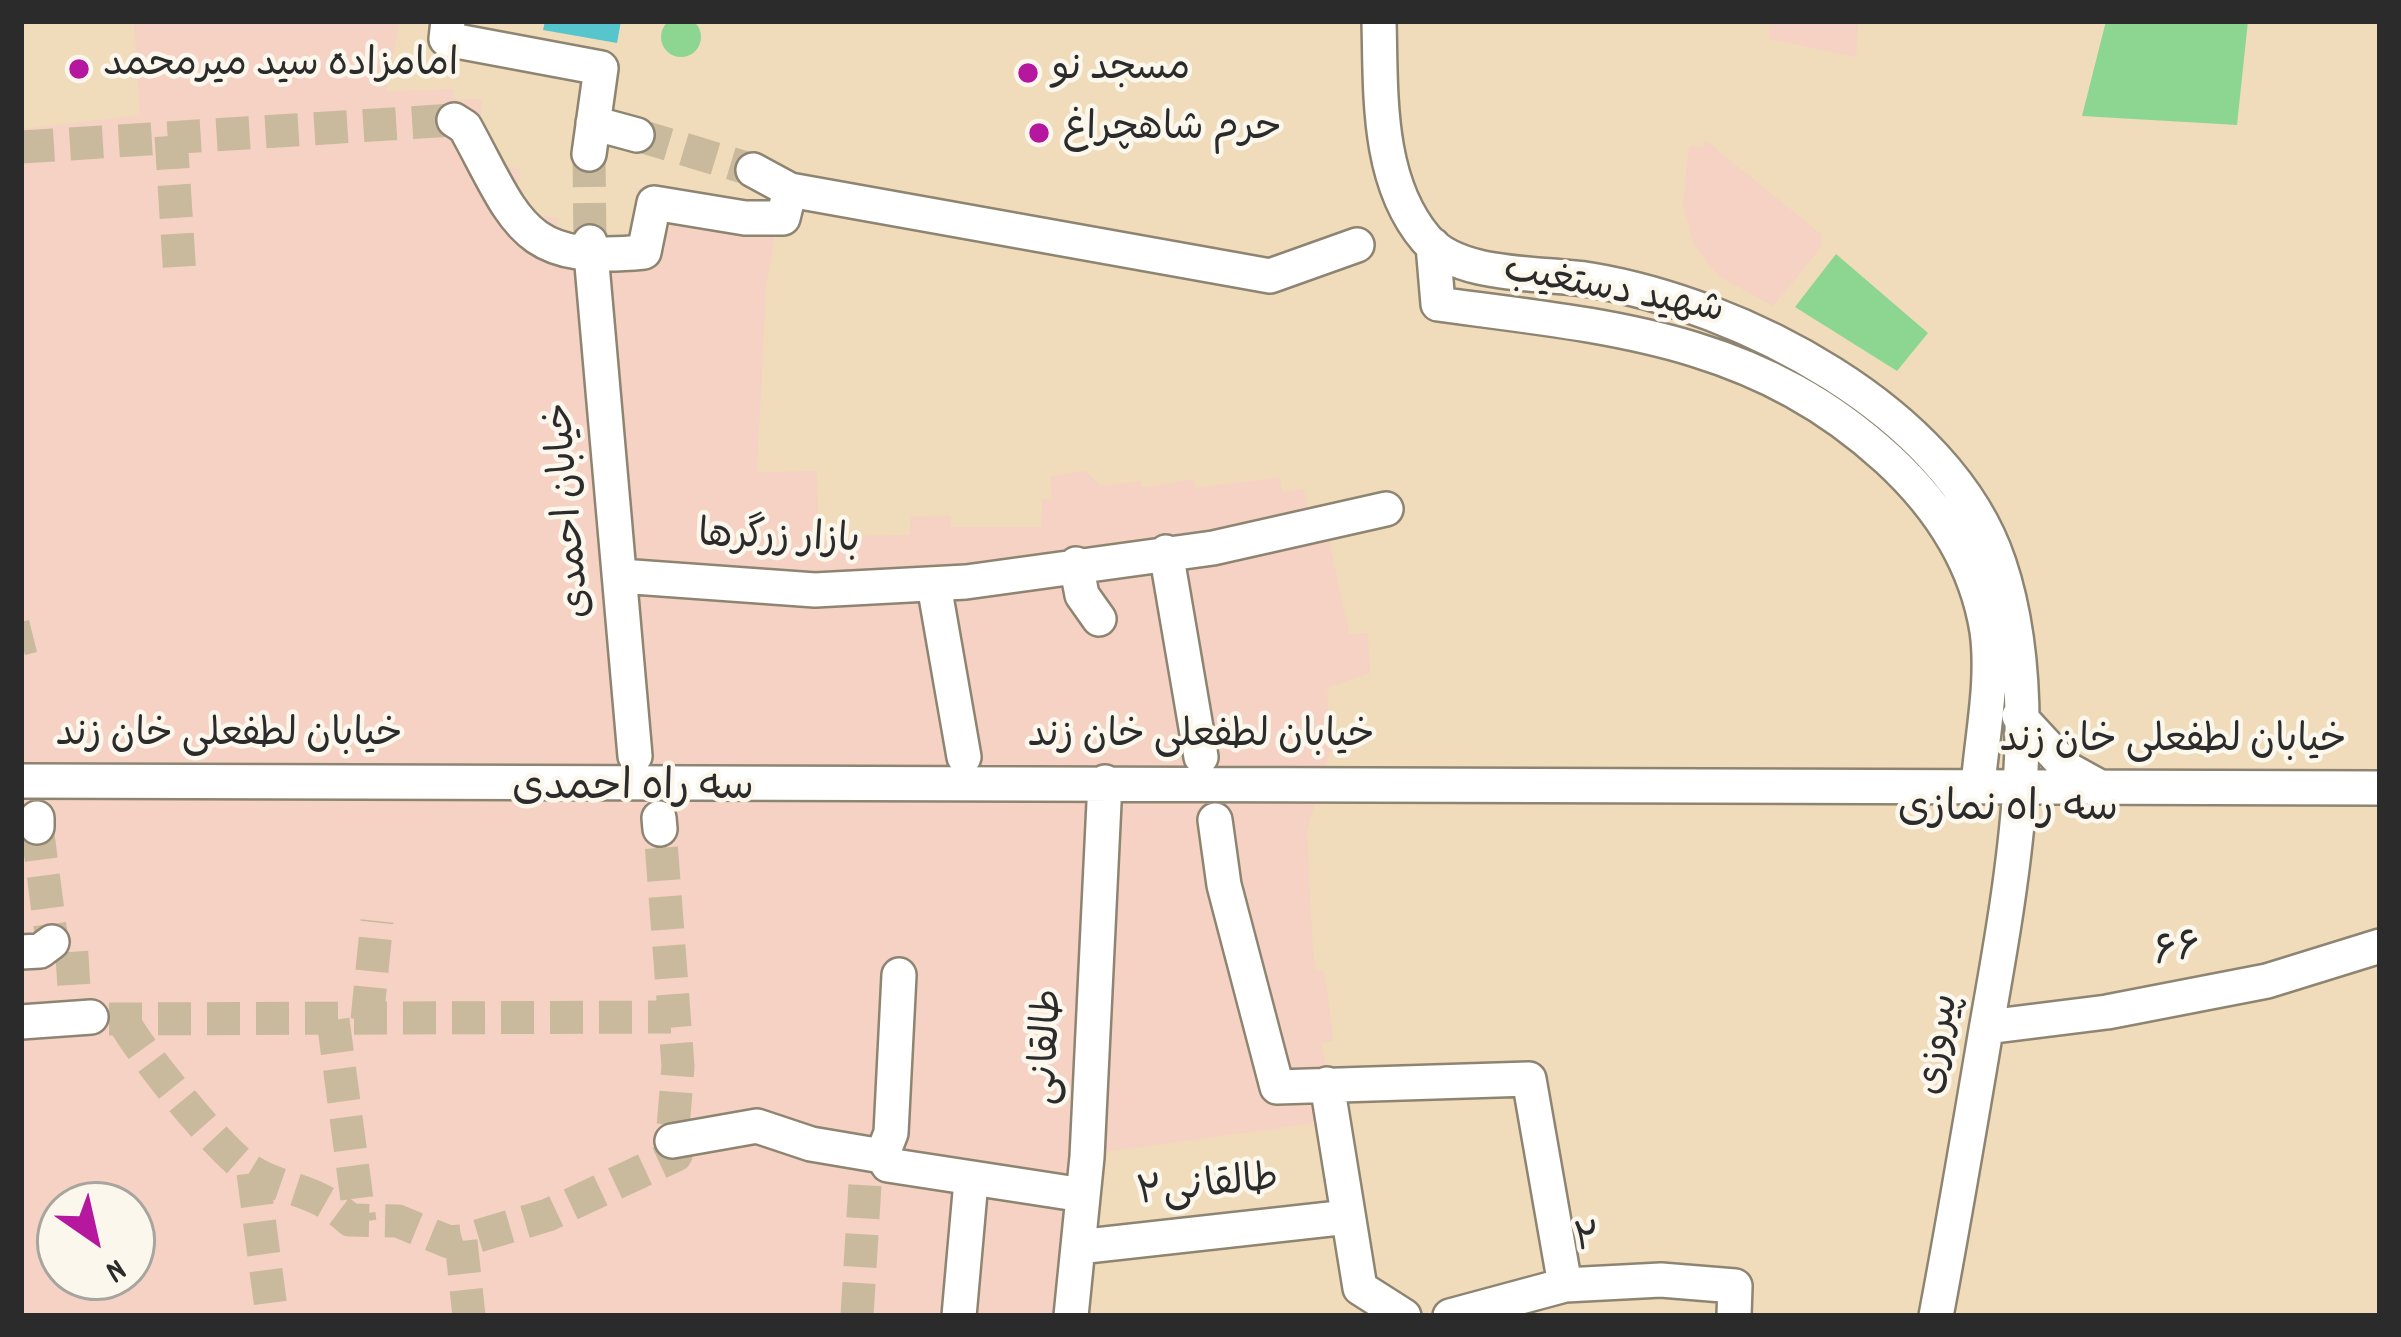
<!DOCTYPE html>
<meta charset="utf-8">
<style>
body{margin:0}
#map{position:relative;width:2401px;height:1337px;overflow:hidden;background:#f0dcba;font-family:Dekko,sans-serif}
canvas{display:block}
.frame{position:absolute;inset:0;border:24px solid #2b2b2b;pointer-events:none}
.north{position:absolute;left:36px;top:1181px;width:120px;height:120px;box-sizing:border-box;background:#fbf7ec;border:3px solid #a8a59f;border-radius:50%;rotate:146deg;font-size:33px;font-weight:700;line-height:48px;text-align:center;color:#2b2b2b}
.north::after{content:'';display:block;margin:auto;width:42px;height:54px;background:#b5179e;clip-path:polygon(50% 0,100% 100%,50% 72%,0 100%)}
</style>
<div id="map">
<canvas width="2401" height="1337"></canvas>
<div class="frame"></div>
<div class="north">N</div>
</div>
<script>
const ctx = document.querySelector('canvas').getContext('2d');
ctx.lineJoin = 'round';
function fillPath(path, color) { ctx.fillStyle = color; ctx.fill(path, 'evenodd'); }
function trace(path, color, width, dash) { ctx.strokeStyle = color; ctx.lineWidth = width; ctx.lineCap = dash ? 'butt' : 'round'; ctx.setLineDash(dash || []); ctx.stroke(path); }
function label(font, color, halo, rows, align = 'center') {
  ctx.font = font + ' Dekko,"Playpen Sans Arabic",sans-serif'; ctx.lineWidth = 9; ctx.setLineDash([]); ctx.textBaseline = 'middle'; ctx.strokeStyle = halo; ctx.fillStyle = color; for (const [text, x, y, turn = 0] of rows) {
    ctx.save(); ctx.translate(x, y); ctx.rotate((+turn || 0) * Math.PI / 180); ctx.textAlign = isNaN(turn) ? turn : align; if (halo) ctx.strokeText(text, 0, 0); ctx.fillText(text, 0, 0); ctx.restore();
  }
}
const built = new Path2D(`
 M134,21H400L386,91L453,89L454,99H482L479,138L492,165L521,169L515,198L526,214L558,218L556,242L628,238L637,188L746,209L775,234L766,287L757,472L817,471L818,536L910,535L911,517L951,516V527H1041L1042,499H1052L1051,476L1086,471L1101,486L1140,481L1142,488L1193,479L1195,488L1280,477L1282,492L1304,489L1309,518L1328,536L1349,634L1368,633L1370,673L1327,688L1331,749L1307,830L1313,953L1316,971L1323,970L1327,987L1333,1041L1321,1043L1337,1120L1084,1155L1075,1316H21V129L140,115ZM60,1205H132V1277H60Z
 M1770,21H1858L1856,57L1769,39Z
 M1705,140L1821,234L1822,246L1773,306L1719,276L1694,245L1683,204L1689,147L1703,146Z`);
const green = new Path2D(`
 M661 37a20 20 0 1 1 40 0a20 20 0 1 1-40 0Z
 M2106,21H2248L2237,125L2082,116Z
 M1836,254L1928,333L1897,371L1795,307Z`);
const water = new Path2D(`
 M545,21H621L617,43L543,30Z`);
const minorTunnel = new Path2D(`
 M637,135L753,170
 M171,136L180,277
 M21,147L454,120
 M589,154L590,242
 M21,639L33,636
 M37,827L52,942L71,940L76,1019
 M109,1019L671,1017
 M333,1020L360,1222
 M367,1020L377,921
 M124,1022C141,1053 221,1153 251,1171C285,1192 314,1187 350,1220L398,1221L449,1242L461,1241L548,1215L676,1155L672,1141L678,1066L660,829
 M253,1173L272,1316
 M461,1241L469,1316
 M857,1316L867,1151`);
const minor = new Path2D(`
 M448,21L446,39L601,68L589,154
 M1379,21C1381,92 1376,180 1426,239C1460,279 1543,272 1591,280C1740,305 1948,410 1999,563C2046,702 2011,888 1986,1030C1970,1125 1954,1221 1936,1316
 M454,120L465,127C518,224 522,264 644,252L654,203L745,218H783L790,190L1270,276L1357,245
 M593,123L637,135
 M753,170L790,190
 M590,242L635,756
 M1433,245L1438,304C1609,327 1755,337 1888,459C1939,506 1976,562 1987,631C1994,681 1982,736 1978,786
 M1166,552L1201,757
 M1076,564L1082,595L1099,619
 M620,576L815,590L966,582L1213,548L1386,509
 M934,585L964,757
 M2019,716L2069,770L2098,786
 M21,781L2380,788
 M37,818V827
 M659,818L660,829
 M1215,820L1224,885L1277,1087L1529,1079L1565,1285
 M21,952L40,951L52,942
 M21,1022L91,1017
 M1987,1027L2107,1012L2267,981L2380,946
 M1327,1084L1360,1288L1404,1316
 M672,1141L757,1126L811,1144L882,1156L891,1133L899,975
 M882,1156L888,1165L1083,1195
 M1078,1247L1348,1217
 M959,1316L971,1181
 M1071,1316L1087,1157L1105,782
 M1450,1316L1565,1285L1661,1280L1735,1286L1734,1316`);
const markers = [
 [79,69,12,"#b5179e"],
 [1028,73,12,"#b5179e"],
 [1039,133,12,"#b5179e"]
];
const poiNames = [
 ["امامزاده سید میرمحمد",103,69],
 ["مسجد نو",1052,73],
 ["حرم شاهچراغ",1063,133]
];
const streetNames = [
 ["شهید دستغیب",1613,294,11],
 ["خیابان احمدی",573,510,-95],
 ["بازار زرگرها",779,542,2],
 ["خیابان لطفعلی خان زند",229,739],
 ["خیابان لطفعلی خان زند",1201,740],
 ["خیابان لطفعلی خان زند",2173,745],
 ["۶۶",2178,954,-10],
 ["پیروزی",1942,1045,-80],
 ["طالقانی",1051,1047,-87],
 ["طالقانی۲",1208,1190,-6],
 ["۲",1587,1243,-4]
];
const neighbourhoodNames = [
 ["سه راه احمدی",633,792],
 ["سه راه نمازی",2008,813]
];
fillPath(built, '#f5d2c3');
fillPath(green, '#8dd692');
fillPath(water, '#57c5cc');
trace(minorTunnel, '#c9b99d', 33, [33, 16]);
trace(minor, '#8e8472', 38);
trace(minor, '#fff', 33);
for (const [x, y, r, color] of markers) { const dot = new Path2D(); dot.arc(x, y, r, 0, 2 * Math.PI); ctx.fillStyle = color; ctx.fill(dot); trace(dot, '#fbf7ec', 4.5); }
label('39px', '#2b2b2b', '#fbf7ec', poiNames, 'left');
label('39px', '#2b2b2b', '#fbf7ec', streetNames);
label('42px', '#2b2b2b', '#fbf7ec', neighbourhoodNames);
</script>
